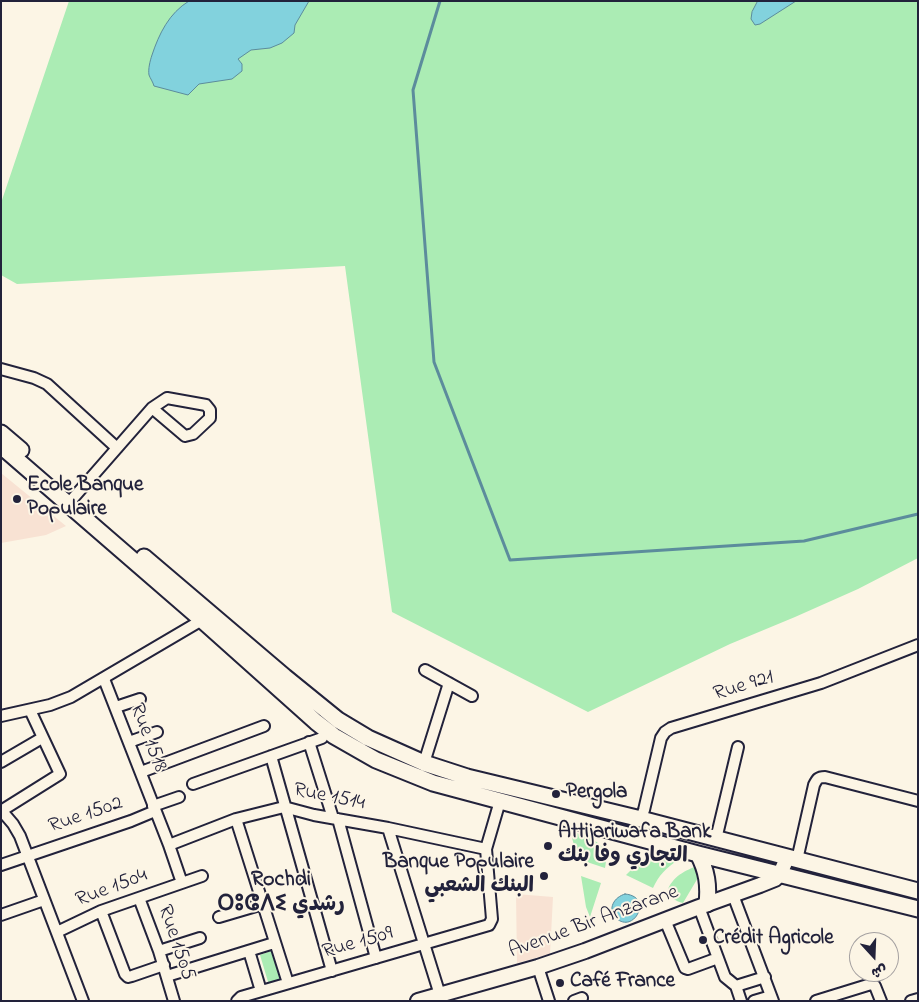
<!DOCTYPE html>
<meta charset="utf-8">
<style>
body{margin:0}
#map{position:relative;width:919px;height:1002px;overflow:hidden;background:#fcf5e5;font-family:"Indie Flower","Playpen Sans Arabic",sans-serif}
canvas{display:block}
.frame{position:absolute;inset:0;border:2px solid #22223b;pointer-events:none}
.north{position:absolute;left:849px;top:932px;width:50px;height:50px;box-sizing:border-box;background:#fcf5e5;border:1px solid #a5a1a1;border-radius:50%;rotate:160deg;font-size:14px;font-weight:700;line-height:20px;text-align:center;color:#22223b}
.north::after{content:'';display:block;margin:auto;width:18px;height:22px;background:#22223b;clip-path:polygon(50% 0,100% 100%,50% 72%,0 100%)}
</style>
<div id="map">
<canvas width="919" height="1002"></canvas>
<div class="frame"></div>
<div class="north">ش</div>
</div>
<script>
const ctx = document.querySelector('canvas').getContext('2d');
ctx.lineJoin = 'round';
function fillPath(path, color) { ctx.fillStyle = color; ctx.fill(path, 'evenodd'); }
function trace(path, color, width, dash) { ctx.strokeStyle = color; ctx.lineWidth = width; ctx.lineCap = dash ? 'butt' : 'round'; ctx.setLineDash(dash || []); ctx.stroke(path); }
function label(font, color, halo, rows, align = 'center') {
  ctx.font = font + ' "Indie Flower","Playpen Sans Arabic","Noto Sans Tifinagh",sans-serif'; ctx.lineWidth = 4; ctx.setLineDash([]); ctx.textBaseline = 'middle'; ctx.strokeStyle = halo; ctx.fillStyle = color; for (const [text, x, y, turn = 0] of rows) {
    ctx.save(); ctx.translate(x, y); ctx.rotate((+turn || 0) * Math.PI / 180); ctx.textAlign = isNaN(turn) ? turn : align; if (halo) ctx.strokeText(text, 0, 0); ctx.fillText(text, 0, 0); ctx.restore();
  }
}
const built = new Path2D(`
 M1,473L66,526L46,535L1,543Z
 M516,894L553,897L550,954L517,963Z`);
const green = new Path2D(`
 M69,1H918V558L858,589L795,617L730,644L588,712L392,612L345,266L17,284L1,275V203Z
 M570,831C590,837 611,843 605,868L578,859Z
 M653,854L678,860C666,868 659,875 653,888L626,875L638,863Z
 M702,864V871L683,903C675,901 670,898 668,889C675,874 687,870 702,864Z
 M581,876L601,883L590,917L586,907Z
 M274,950L284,981L269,985L260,955Z`);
const water = new Path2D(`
 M189,1H309L295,25L294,33L282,43L270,48L251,50L238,59L242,64V71L232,79L199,84L188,95L154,86C153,82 150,78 149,75C148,69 150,61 152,55C159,34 169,13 189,1Z
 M758,1H796L760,24L755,25L751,19L752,12Z
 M625,894C654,896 634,935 616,918C607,909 614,897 625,894Z`);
const stream = new Path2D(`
 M440,1L413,90L434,362L510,560L804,541L918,514`);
const street = new Path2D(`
 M1,369L34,378L47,384L117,448
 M68,504L152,408L167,398L206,405L210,410V418L193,434L185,436L152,408
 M425,670L472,696
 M104,679L169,845L182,883
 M116,707L140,699
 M1,716L50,705L71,697L202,620
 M129,742L157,732
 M309,742L333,818
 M271,756L332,971
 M1,762L42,738
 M424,763L449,683
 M141,772L264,726
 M193,784L322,738
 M153,806L179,797
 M1,810L13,824L20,836L83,1001
 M1,811L60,774L30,710
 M236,819L288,983
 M338,819L376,958
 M641,819L644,810L661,738L665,732L671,728L821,683L918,645
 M388,828L440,995
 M716,839L738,747
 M169,845L236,819L284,807L314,815L388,828L486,849
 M797,860L814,785C817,779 818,777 825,777L918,801
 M1,865L131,821L155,811
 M733,895L773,1001
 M139,898L159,951L174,1001
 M699,907L725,977L736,986L741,1001
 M101,911L125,974L128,977L132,976L164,965
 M1,915L44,900
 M219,917L263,904
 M665,920L685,968L688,969L718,958
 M57,932L101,911L202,876
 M159,951L200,938
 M249,951L261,991
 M538,967L549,1001
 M167,976L274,943
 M736,986L765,977
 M237,1001L241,997L489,925L492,919L486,849L500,801
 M574,1001L582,998
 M754,1001L771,996
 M816,1001L871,984L875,986L881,1001
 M911,1001L918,999`);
const secondary = new Path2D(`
 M418,1001L538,967L585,951L699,907L760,885L775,879L780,874L787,858`);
const primary = new Path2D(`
 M1,433L21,450
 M1,446L202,620L316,722L334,736L376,760L433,783L698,854L918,909
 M144,557L285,677L338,720L368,738L424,763L467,777L641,819L918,891
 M698,854C707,871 709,885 707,904`);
const markers = [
 [17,499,5,"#22223b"],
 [556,794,5,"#22223b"],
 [548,846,5,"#22223b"],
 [544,876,5,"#22223b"],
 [703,940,5,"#22223b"],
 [560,983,5,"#22223b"]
];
const poiNames = [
 ["Ecole Banque",27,487],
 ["Populaire",27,511],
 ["Pergola",566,794],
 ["Attijariwafa Bank",558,834],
 ["التجاري وفا بنك",558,858],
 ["Banque Populaire",534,864,"right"],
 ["البنك الشعبي",534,888,"right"],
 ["Crédit Agricole",713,940],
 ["Café France",570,983]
];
const streetNames = [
 ["Rue 921",744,687,-17],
 ["Rue 1518",147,738,69],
 ["Rue 1514",329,798,11],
 ["Rue 1502",86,816,-19],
 ["Rue 1504",112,889,-21],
 ["Avenue Bir Anzarane",594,923,-20],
 ["Rue 1505",175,943,71],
 ["Rue 1509",358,944,-16]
];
const neighbourhoodNames = [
 ["Rochdi",281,881],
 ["ⵔⵓⵛⴷⵉ رشدي",281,906]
];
fillPath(built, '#f8e2d3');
fillPath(green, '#abecb4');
fillPath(water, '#82d2dd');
trace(water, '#5c8c9c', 1);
trace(stream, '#5c8c9c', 3);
trace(street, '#22223b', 14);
trace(secondary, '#22223b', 18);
trace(primary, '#22223b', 19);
trace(street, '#fcf5e5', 10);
trace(secondary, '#fcf5e5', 14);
trace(primary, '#fcf5e5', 15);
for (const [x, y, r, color] of markers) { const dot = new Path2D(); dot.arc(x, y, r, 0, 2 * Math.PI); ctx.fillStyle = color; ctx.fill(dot); trace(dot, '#fcf5e5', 2); }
label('bold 21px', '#22223b', '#fcf5e5', poiNames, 'left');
label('21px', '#22223b', '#fcf5e5', streetNames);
label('bold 22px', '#22223b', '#fcf5e5', neighbourhoodNames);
</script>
